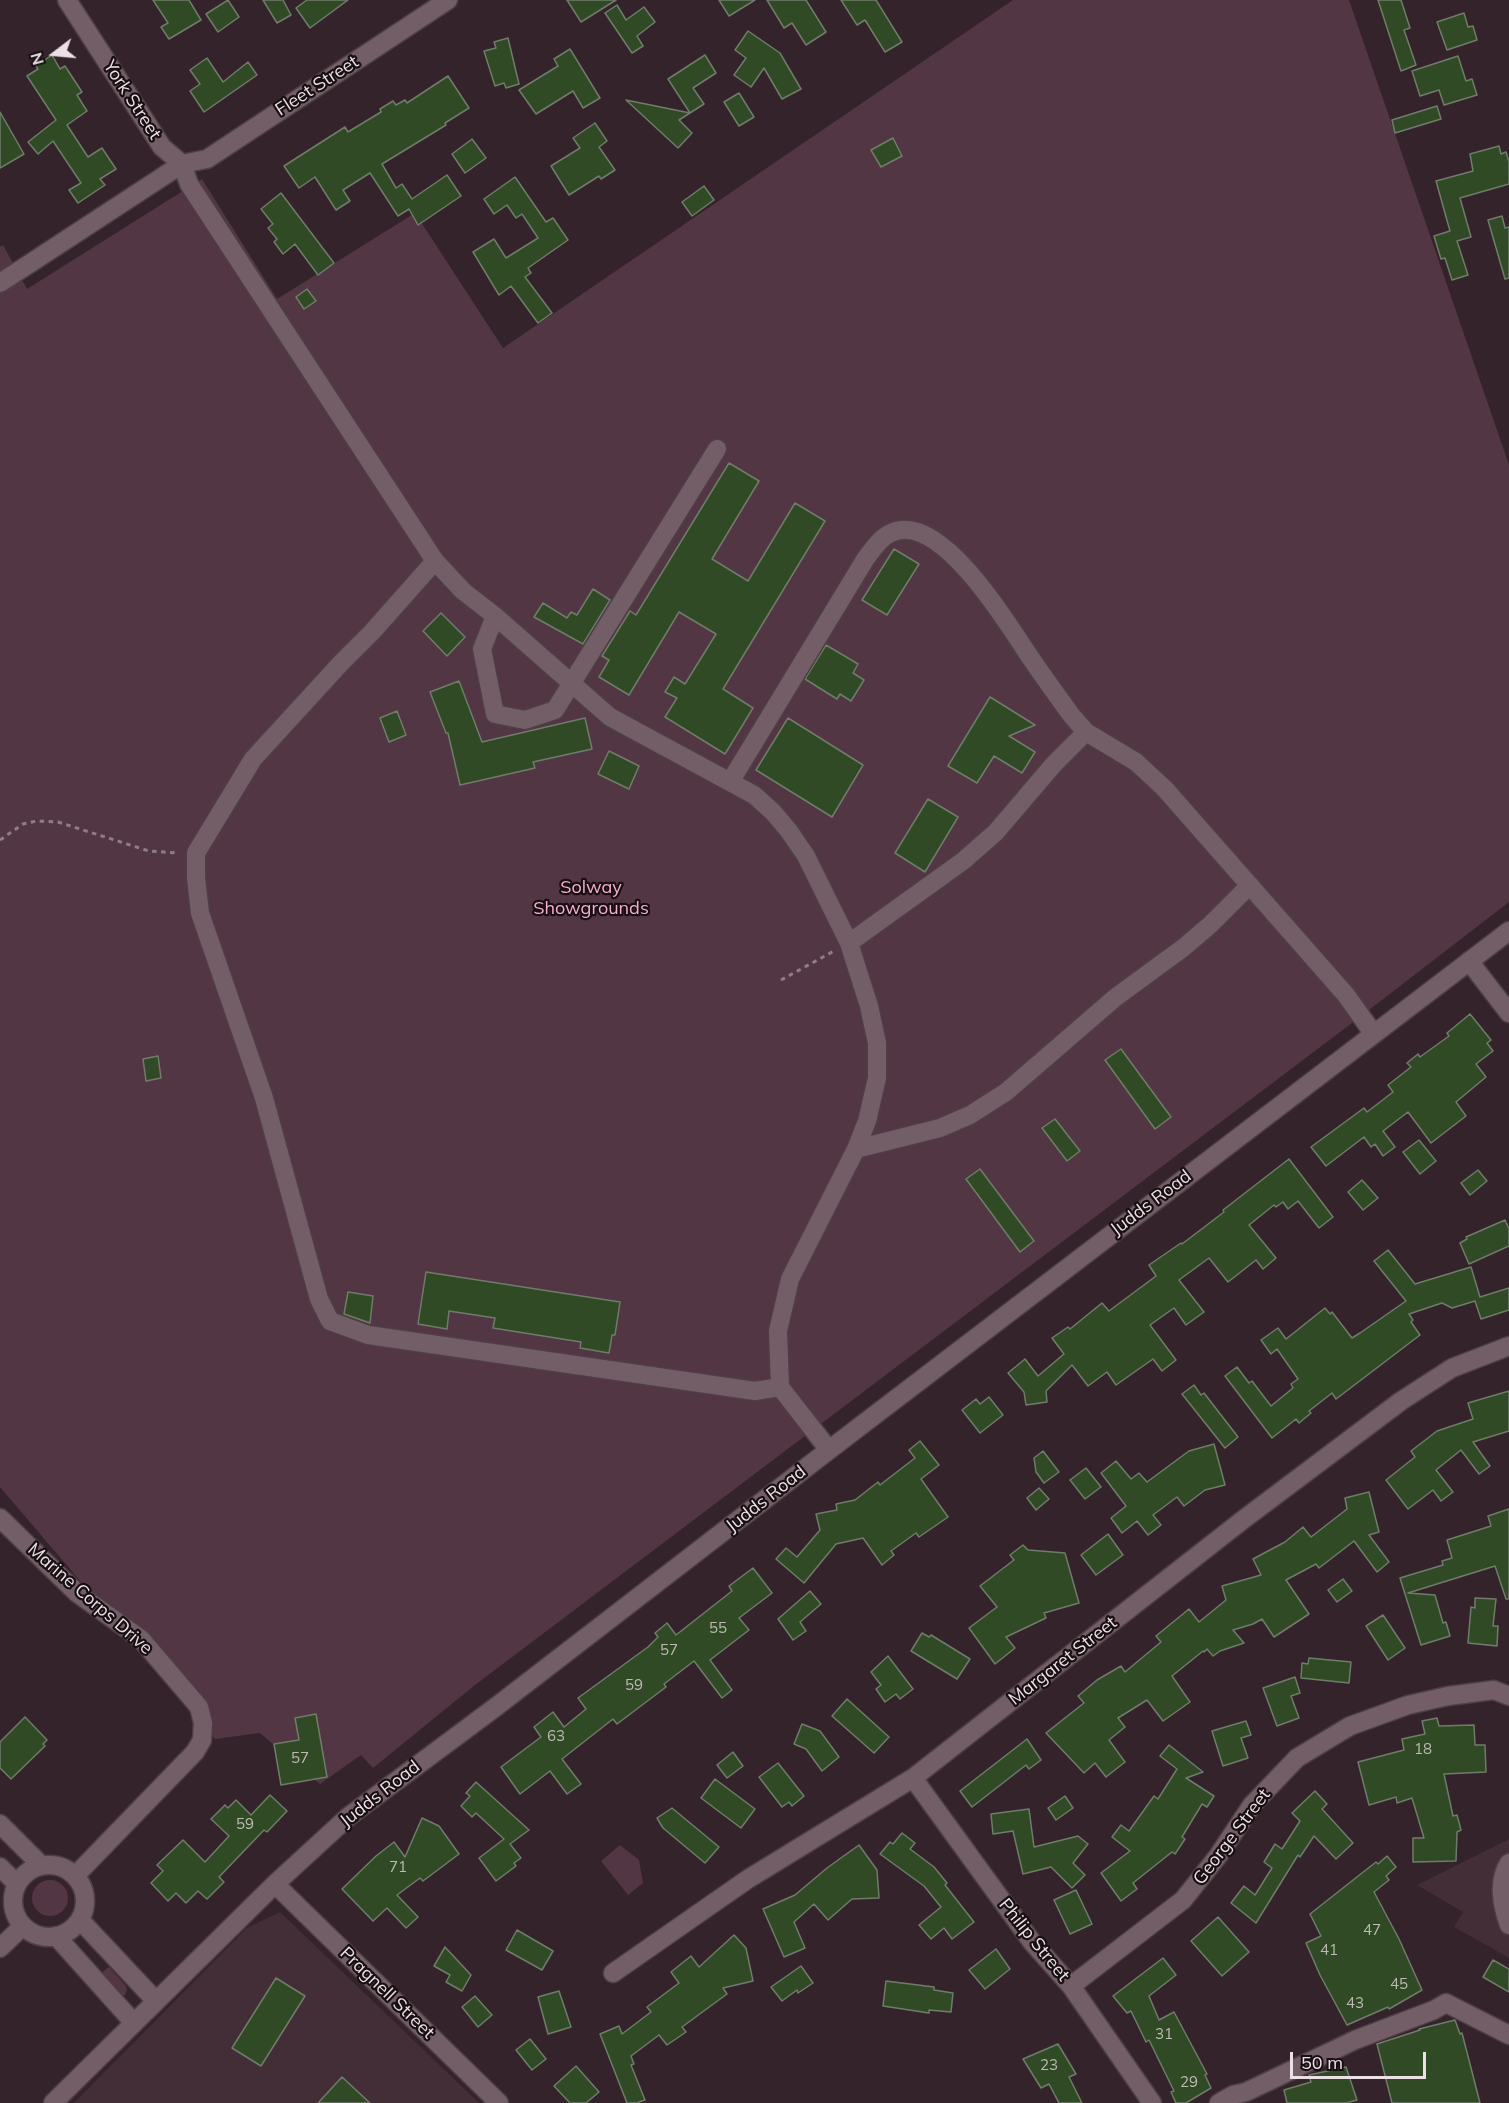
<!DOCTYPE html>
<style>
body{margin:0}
#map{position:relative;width:1509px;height:2103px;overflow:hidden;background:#35232b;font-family:Mulish,sans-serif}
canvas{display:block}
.north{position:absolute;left:24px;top:24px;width:60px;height:60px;-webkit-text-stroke:4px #170f12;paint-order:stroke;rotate:254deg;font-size:16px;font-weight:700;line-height:24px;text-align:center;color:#ece0e5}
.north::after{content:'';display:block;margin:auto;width:21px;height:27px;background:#ece0e5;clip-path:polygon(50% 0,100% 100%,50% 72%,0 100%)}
.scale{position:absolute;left:1290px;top:2052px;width:136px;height:27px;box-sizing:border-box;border:3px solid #ece0e5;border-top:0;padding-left:8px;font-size:18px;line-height:21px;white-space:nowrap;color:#ece0e5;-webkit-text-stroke:4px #170f12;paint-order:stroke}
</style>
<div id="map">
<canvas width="1509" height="2103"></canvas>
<div class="north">N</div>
<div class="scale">50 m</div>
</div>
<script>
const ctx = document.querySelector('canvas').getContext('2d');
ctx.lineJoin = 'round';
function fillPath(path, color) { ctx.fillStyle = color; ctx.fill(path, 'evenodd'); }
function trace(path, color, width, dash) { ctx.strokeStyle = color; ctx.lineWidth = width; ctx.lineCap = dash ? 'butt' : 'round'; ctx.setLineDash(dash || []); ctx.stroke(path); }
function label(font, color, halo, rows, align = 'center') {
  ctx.font = font + ' Mulish,sans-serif'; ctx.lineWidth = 4.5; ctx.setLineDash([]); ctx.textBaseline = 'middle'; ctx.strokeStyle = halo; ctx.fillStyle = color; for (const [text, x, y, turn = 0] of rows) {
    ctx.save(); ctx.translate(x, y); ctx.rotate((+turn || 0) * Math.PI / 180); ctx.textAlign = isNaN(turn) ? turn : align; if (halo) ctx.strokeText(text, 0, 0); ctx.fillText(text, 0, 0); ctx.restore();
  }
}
const built = new Path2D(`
 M1509,1839V1958L1454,1927L1463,1912L1417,1885Z
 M280,1912L479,2103H74L247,1928Z`);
const green = new Path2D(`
 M1013,0H1349L1509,465V902L1356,1020L475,1685L373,1768L361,1755L320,1784L260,1733L215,1739L0,1487V247L3,245L27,289L202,179L277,299L415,213L503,348Z
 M620,1845L639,1860L643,1883L628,1895L601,1861Z
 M32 1898a18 18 0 1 1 36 0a18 18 0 1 1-36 0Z
 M109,1967L126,1986L127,1990L125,1995L120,1996L100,1974Z`);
const building = new Path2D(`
 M153,0H189L201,20L169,39L161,27L168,23Z
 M228,0L239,17L218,32L206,14Z
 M263,0H283L291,15L277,23Z
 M307,0H348L310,28L296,8Z
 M567,0H616L581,22Z
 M719,0H755L729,16Z
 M767,0H806L826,32L806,45L792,23L784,28Z
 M841,0H876L902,42L885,52L865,20L857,25Z
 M1378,0H1401L1410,28L1404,30L1416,65L1401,71Z
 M617,5L626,20L644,7L655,22L637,36L643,46L632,53L605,13Z
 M1464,13L1468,27L1473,26L1477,40L1447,50L1437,22Z
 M748,31L780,53L801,89L782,99L764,68L751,87L734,75L746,58L735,50Z
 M508,38L519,84L506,88L504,83L495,86L484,51L496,48L494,42Z
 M570,49L600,98L583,108L573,91L536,114L519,90L558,66L554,59Z
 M52,55L60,69L65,66L82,92L77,95L87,111L67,125L88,157L102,148L116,169L100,179L105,185L78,203L69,190L81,183L53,141L38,154L28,142L56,120L27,76L38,69L36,66Z
 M705,55L716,73L693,88L704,104L679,120L692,133L678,148L626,100L690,113L668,79Z
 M1458,56L1466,81L1472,79L1477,95L1444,105L1439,90L1420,96L1412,71Z
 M207,58L223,82L248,62L257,75L204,112L190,91L200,84L190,70Z
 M448,76L469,108L445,123L446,125L382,164L396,188L402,184L412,199L447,175L461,196L418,225L409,209L398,216L370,173L343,190L350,201L336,210L315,177L299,188L284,166L345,127L348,132L381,112L380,109L393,101L396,105L405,100L407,103Z
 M739,93L754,117L739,126L724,102Z
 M1437,106L1441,119L1395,133L1392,120Z
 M0,112L24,154L0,168Z
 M595,123L607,141L599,147L615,170L601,179L599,176L569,195L551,166L580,148L573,138Z
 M893,138L902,156L881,167L871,150Z
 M472,139L486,158L465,173L452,154Z
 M1499,146L1501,154L1506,152L1509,162V184L1460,198L1471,237L1457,241L1468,275L1452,280L1445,258L1441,259L1434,236L1450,231L1436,181L1473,171L1470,154Z
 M515,177L546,222L553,218L568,240L528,268L531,273L525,277L552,313L538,323L511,286L499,295L473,252L494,239L506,258L538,238L522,214L516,218L507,205L494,214L484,199Z
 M704,186L714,200L692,216L682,202Z
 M281,193L334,263L318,275L295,244L283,254L274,242L277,239L268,228L273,224L261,209Z
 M1502,216L1505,228L1509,227V278L1505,279L1488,220Z
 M307,289L316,301L304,309L296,297Z
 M729,463L759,481L712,559L748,581L795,503L825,521L723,689L753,708L725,754L665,717L677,698L665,692L674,677L685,684L716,634L679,612L629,695L599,677L609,660L602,656L630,611L636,615Z
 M894,549L919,564L887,615L862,600Z
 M593,589L610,600L583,644L534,617L543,603L567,618L571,612L577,615Z
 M441,613L465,637L447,656L423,631Z
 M826,645L858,664L853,673L864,680L851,701L840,694L837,699L805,679Z
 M459,681L482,742L585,718L592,749L533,762L535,768L460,785L448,733H446L430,692Z
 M990,697L1035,725L1009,736L1035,752L1022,773L994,756L977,783L948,766Z
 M397,711L406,735L389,742L380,718Z
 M788,718L863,765L832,817L756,770Z
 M609,751L639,766L629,789L598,774Z
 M928,799L958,817L925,872L895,853Z
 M1470,1014L1491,1040L1487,1043L1493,1051L1476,1064L1486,1077L1456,1102L1466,1116L1431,1143L1408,1112L1383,1131L1395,1147L1383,1156L1375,1144L1371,1147L1364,1137L1326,1166L1311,1147L1364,1108L1367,1112L1393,1092L1388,1085L1411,1067L1407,1063L1418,1054L1420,1057L1449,1036L1447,1033Z
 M1121,1049L1171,1117L1155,1129L1105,1060Z
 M158,1056L161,1078L146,1081L143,1059Z
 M1055,1119L1080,1151L1067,1161L1042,1128Z
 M1419,1140L1436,1161L1420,1174L1403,1152Z
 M1289,1159L1333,1217L1319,1228L1298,1201L1288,1209L1283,1202L1276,1207L1274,1205L1249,1225L1276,1258L1263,1269L1256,1260L1228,1282L1209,1258L1179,1280L1204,1312L1186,1325L1174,1308L1150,1325L1176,1360L1162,1371L1153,1359L1116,1385L1107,1372L1088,1386L1072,1365L1046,1391L1047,1402L1026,1405L1024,1392L1008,1373L1025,1359L1038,1376L1064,1354L1052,1338L1068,1327L1070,1329L1102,1303L1109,1311L1156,1276L1149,1265L1181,1243L1182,1244L1224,1212L1223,1210Z
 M980,1169L1034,1241L1020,1252L966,1179Z
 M1478,1170L1487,1181L1470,1195L1461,1183Z
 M1362,1180L1378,1198L1363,1210L1348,1192Z
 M1505,1220L1509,1229V1246L1469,1264L1460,1243L1467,1239L1466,1237Z
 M1388,1250L1415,1284L1471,1267L1480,1297L1509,1288V1310L1481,1319L1475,1301L1452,1308L1442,1303L1409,1314L1413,1320L1411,1322L1420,1335L1336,1399L1332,1393L1309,1411L1311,1413L1299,1423L1296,1419L1272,1438L1225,1376L1237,1367L1249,1383L1252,1381L1271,1406L1293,1388L1291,1384L1298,1379L1277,1349L1271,1354L1261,1340L1278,1328L1286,1339L1325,1308L1330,1314L1332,1312L1352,1338L1360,1333L1406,1301L1374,1261Z
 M426,1272L620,1302L615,1335H612L609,1353L580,1348L581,1342L493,1328L495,1318L449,1311L447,1329L418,1324Z
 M348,1292L373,1296L370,1323L344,1314Z
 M1194,1385L1201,1395L1204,1393L1238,1437L1225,1448L1182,1394Z
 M1509,1391V1431L1473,1442L1490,1466L1479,1474L1461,1450L1436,1470L1453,1492L1441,1501L1433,1490L1408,1509L1386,1480L1415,1457L1411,1451L1437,1431L1473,1419L1468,1403Z
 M989,1397L1003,1415L980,1433L962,1410L976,1399L980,1404Z
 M920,1441L939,1465L921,1479L948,1517L919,1537L916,1533L891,1551L894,1555L882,1565L863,1538L836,1544L804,1583L776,1559L786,1548L797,1557L820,1530L816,1514L837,1510L836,1504L855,1500L878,1482L880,1485L915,1458L909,1450Z
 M1214,1444L1225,1485L1205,1490L1184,1506L1177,1497L1153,1515L1161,1525L1148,1535L1137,1521L1122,1533L1111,1518L1126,1506L1101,1473L1116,1461L1131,1479L1139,1473L1147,1482L1189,1451Z
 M1043,1451L1059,1472L1044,1483L1036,1472L1034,1458Z
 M1086,1468L1101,1487L1085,1499L1070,1480Z
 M1039,1488L1049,1499L1036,1510L1027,1498Z
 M1369,1492L1379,1532L1369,1535L1389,1562L1377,1572L1354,1541L1319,1568L1316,1564L1286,1580L1309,1614L1274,1637L1262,1619L1253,1624L1233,1630L1244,1643L1220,1651L1213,1656L1207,1649L1204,1652L1203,1651L1172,1676L1190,1702L1163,1721L1147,1700L1118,1718L1125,1727L1109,1740L1125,1762L1106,1777L1095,1763L1084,1773L1046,1733L1084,1703L1078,1696L1097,1680L1121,1666L1125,1672L1161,1642L1156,1636L1189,1609L1199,1622L1226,1600L1222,1586L1261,1575L1253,1559L1285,1542L1303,1527L1311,1537L1347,1509L1345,1498Z
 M1509,1509V1599H1506L1495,1566L1408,1593L1435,1595L1443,1623L1446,1622L1450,1636L1421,1645L1400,1578L1443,1565L1442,1561L1452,1558L1447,1540L1491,1526L1488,1516Z
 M1108,1534L1123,1555L1096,1575L1081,1555Z
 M1023,1545L1028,1550L1065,1553L1079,1603L1044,1613L1046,1618L1006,1637L1015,1648L995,1664L969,1628L997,1607L980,1586L1014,1560L1010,1555Z
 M753,1568L772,1593L739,1618L749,1630L710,1660L732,1690L722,1698L694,1661L664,1684L666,1687L617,1724L613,1719L562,1759L581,1784L567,1794L550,1771L520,1794L501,1767L541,1737L534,1727L553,1712L564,1727L586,1709L578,1698L648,1647L658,1637L655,1633L667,1623L676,1635L732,1591L729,1586Z
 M1343,1579L1352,1591L1337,1602L1328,1590Z
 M810,1591L821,1604L800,1622L806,1631L793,1640L778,1619Z
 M1475,1598L1496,1599L1493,1626H1498L1497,1646L1468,1643L1471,1607L1475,1608Z
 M1383,1615L1405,1648L1388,1660L1366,1626Z
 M922,1633L929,1637L931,1635L970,1659L957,1679L911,1651Z
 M888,1656L913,1689L900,1699L896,1694L885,1702L876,1689L881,1685L871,1672Z
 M1309,1658L1351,1662L1349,1683L1301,1678L1302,1663L1308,1664Z
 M1295,1677L1300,1693L1291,1696L1299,1718L1277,1726L1263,1688Z
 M847,1699L889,1737L874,1753L832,1716Z
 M316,1714L327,1777L281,1785L274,1744L299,1740L295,1718Z
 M25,1717L47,1740L43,1744L45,1746L11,1779L0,1768V1742Z
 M1437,1718L1439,1726L1474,1725L1475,1745H1485L1486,1772L1444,1774L1453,1816L1457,1815L1461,1830L1457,1832L1456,1861L1413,1862V1838H1424L1412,1798L1397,1803L1396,1797L1369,1805L1358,1762L1404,1750L1402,1739L1425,1734L1422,1721Z
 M1246,1721L1251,1735L1241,1738L1248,1758L1223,1766L1212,1731Z
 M802,1724L820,1731L839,1757L822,1771L806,1749L794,1744Z
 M1027,1739L1041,1760L1029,1769L1026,1765L972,1807L960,1791Z
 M1169,1745L1203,1772L1186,1778L1214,1796L1207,1807L1202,1804L1182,1837L1185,1839L1175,1854L1172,1852L1133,1883L1137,1889L1121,1901L1101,1873L1130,1851L1112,1837L1121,1825L1129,1831L1154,1796L1158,1799L1177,1769L1160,1756Z
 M733,1752L743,1766L727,1778L717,1765Z
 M778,1763L804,1796L792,1806L789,1802L782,1807L759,1777Z
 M715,1779L755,1809L741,1828L701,1798Z
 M476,1782L529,1830L510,1844L521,1858L514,1863L516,1866L496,1881L479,1858L504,1839L476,1813L472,1817L461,1806L470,1796L466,1793Z
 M1315,1791L1327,1804L1322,1809L1353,1843L1336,1859L1314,1836L1300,1857L1298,1855L1256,1923L1231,1903L1244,1886L1255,1895L1272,1868L1264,1862L1275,1844L1282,1849L1300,1821L1292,1813Z
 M270,1795L287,1811L267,1832L264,1830L219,1877L224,1882L207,1899L198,1891L186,1903L176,1893L168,1901L151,1883L163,1871L157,1865L183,1840L205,1862L229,1836L211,1819L225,1805L228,1808L236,1800L251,1815Z
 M1065,1796L1073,1808L1056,1820L1048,1808Z
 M672,1808L719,1847L705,1863L663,1828L657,1818Z
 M1029,1809L1034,1847L1078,1836L1088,1844L1073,1863L1085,1875L1072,1888L1051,1867L1023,1874L1013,1831L993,1834L991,1814Z
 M422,1818L439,1826L459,1854L423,1881L420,1878L397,1895L418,1917L406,1928L387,1908L373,1921L342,1889L376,1856L394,1842L405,1857Z
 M902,1833L915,1843L910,1849L934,1867L947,1883L945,1885L974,1922L952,1939L944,1928L931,1939L919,1925L941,1907L924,1886L880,1854L890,1842L893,1844Z
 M859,1845L877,1870L879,1898L852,1899L828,1920L814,1904L794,1922L805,1948L784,1957L763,1909L795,1895L827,1868Z
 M1387,1856L1396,1867L1386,1876L1389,1880L1374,1892L1399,1939L1422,1990L1389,2009L1388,2007L1347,2025L1320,1975L1306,1943L1321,1936L1310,1914L1376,1862L1378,1864Z
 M1076,1890L1092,1924L1070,1934L1054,1900Z
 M1218,1917L1249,1952L1222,1976L1191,1941Z
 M517,1930L553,1951L542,1970L506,1950Z
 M734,1935L746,1948L753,1981L723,1988L727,1994L682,2027L686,2032L667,2045L659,2035L631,2056L634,2064L631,2065L645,2100L636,2103H627L600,2034L619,2026L622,2034L651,2012L647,2007L679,1983L671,1972L691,1956L699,1967Z
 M445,1947L471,1975L462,1991L446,1982L450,1975L434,1966Z
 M996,1949L1010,1969L985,1989L969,1970Z
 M1163,1958L1176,1975L1149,1996L1159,2020L1174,2012L1207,2074L1205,2075L1211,2088L1186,2103H1176L1171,2092L1174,2091L1149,2040L1146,2042L1131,2011L1127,2013L1113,1996Z
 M1493,1960L1509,1969V1992L1483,1977Z
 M801,1966L813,1983L798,1993L797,1990L782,2001L771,1987Z
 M276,1978L305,1996L261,2066L232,2048Z
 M886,1981L934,1987V1990L953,1993L951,2012L929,2010V2013L883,2006Z
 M559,1991L571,2027L548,2034L538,1997Z
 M475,1996L492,2015L478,2027L462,2007Z
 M1455,2020L1460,2034L1462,2033L1480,2103H1392L1377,2044L1420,2030L1419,2029Z
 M530,2039L546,2059L532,2070L516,2050Z
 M1058,2044L1076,2074L1069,2077L1082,2103H1059L1049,2084L1041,2088L1023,2059Z
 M576,2066L599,2092L586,2103H570L554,2086Z
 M1346,2067L1357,2100L1346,2103H1287L1284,2090L1311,2082L1309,2075Z
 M342,2077L370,2103H318Z`);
const path = new Path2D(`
 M0,840L23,824L37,821L58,822L149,851L177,853
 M781,980L834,951`);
const minor = new Path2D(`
 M67,0L162,147L182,164
 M182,164L189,184L435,561L463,591L495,616L610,717L754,795L773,812L789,831L806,856L849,943L869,1006L877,1043V1078L867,1121L856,1149L790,1279L778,1331L780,1387L829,1450
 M0,283L182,164L207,159L448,0
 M435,561L372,632L341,663L253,759L196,853V878L200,913L264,1098L319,1299L330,1321L368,1335L755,1391L780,1387
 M495,616L482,649L495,714L525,720L555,710L717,449
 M730,782L866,558C876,545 884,532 901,530C946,525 1003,616 1024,648C1039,671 1056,694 1072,716L1086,732L1136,762L1165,789L1346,995L1373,1033
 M849,943L963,861L996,832L1054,764L1086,732
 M1469,961L1509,1013
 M856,1149L940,1128L970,1115L1006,1092L1116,997L1183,948L1210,925L1250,885
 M0,1518L77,1593L141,1639L199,1707L203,1723L202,1740L195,1752L75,1876
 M913,1778L1032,1942L1071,1986L1152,2103
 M0,1824L41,1865
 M1509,1863C1497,1882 1502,1905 1509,1925
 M13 1901a36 36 0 1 1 72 0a36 36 0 1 1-72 0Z
 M0,1867L17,1884
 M275,1884L499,2103
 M80,1920L156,2001
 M56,1936L134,2023
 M0,1948L23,1926
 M613,1973L748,1879L913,1778L1244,1519L1401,1401L1452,1368L1509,1346
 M1071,1986L1183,1900L1218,1856L1252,1805L1297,1758L1350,1726L1408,1705L1448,1696L1494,1690L1509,1696
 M53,2103L275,1884L348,1817L497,1706L829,1450L1509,931
 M1219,2103L1233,2095L1246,2092L1355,2040L1434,2010L1446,2003L1509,2035`);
const numberNames = [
 ["55",718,1628],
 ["57",669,1650],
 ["59",634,1685],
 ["63",556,1736],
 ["18",1423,1749],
 ["57",300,1758],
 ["59",245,1824],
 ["71",398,1867],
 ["47",1372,1930],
 ["41",1329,1950],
 ["45",1399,1984],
 ["43",1355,2003],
 ["31",1164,2034],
 ["23",1049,2065],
 ["29",1189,2082]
];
const streetNames = [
 ["Fleet Street",317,86,-33],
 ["York Street",132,100,57],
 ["Judds Road",1151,1203,-37],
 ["Judds Road",766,1499,-38],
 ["Marine Corps Drive",90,1599,41],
 ["Margaret Street",1063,1661,-38],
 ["Judds Road",380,1794,-38],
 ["George Street",1232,1837,-53],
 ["Philip Street",1034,1940,51],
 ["Pragnell Street",387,1993,44]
];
const parkNames = [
 ["Solway",591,888],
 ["Showgrounds",591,909]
];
fillPath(built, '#432d37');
fillPath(green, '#533643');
fillPath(building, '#2f4a24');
trace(building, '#707c6b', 1.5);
trace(minor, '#4e3f45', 21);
trace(path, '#8d7e85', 3, [4.5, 4.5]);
trace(minor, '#735e67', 18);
label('15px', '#bdbab5', null, numberNames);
label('18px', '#ece0e5', '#170f12', streetNames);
label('18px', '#faadcf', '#170f12', parkNames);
</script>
